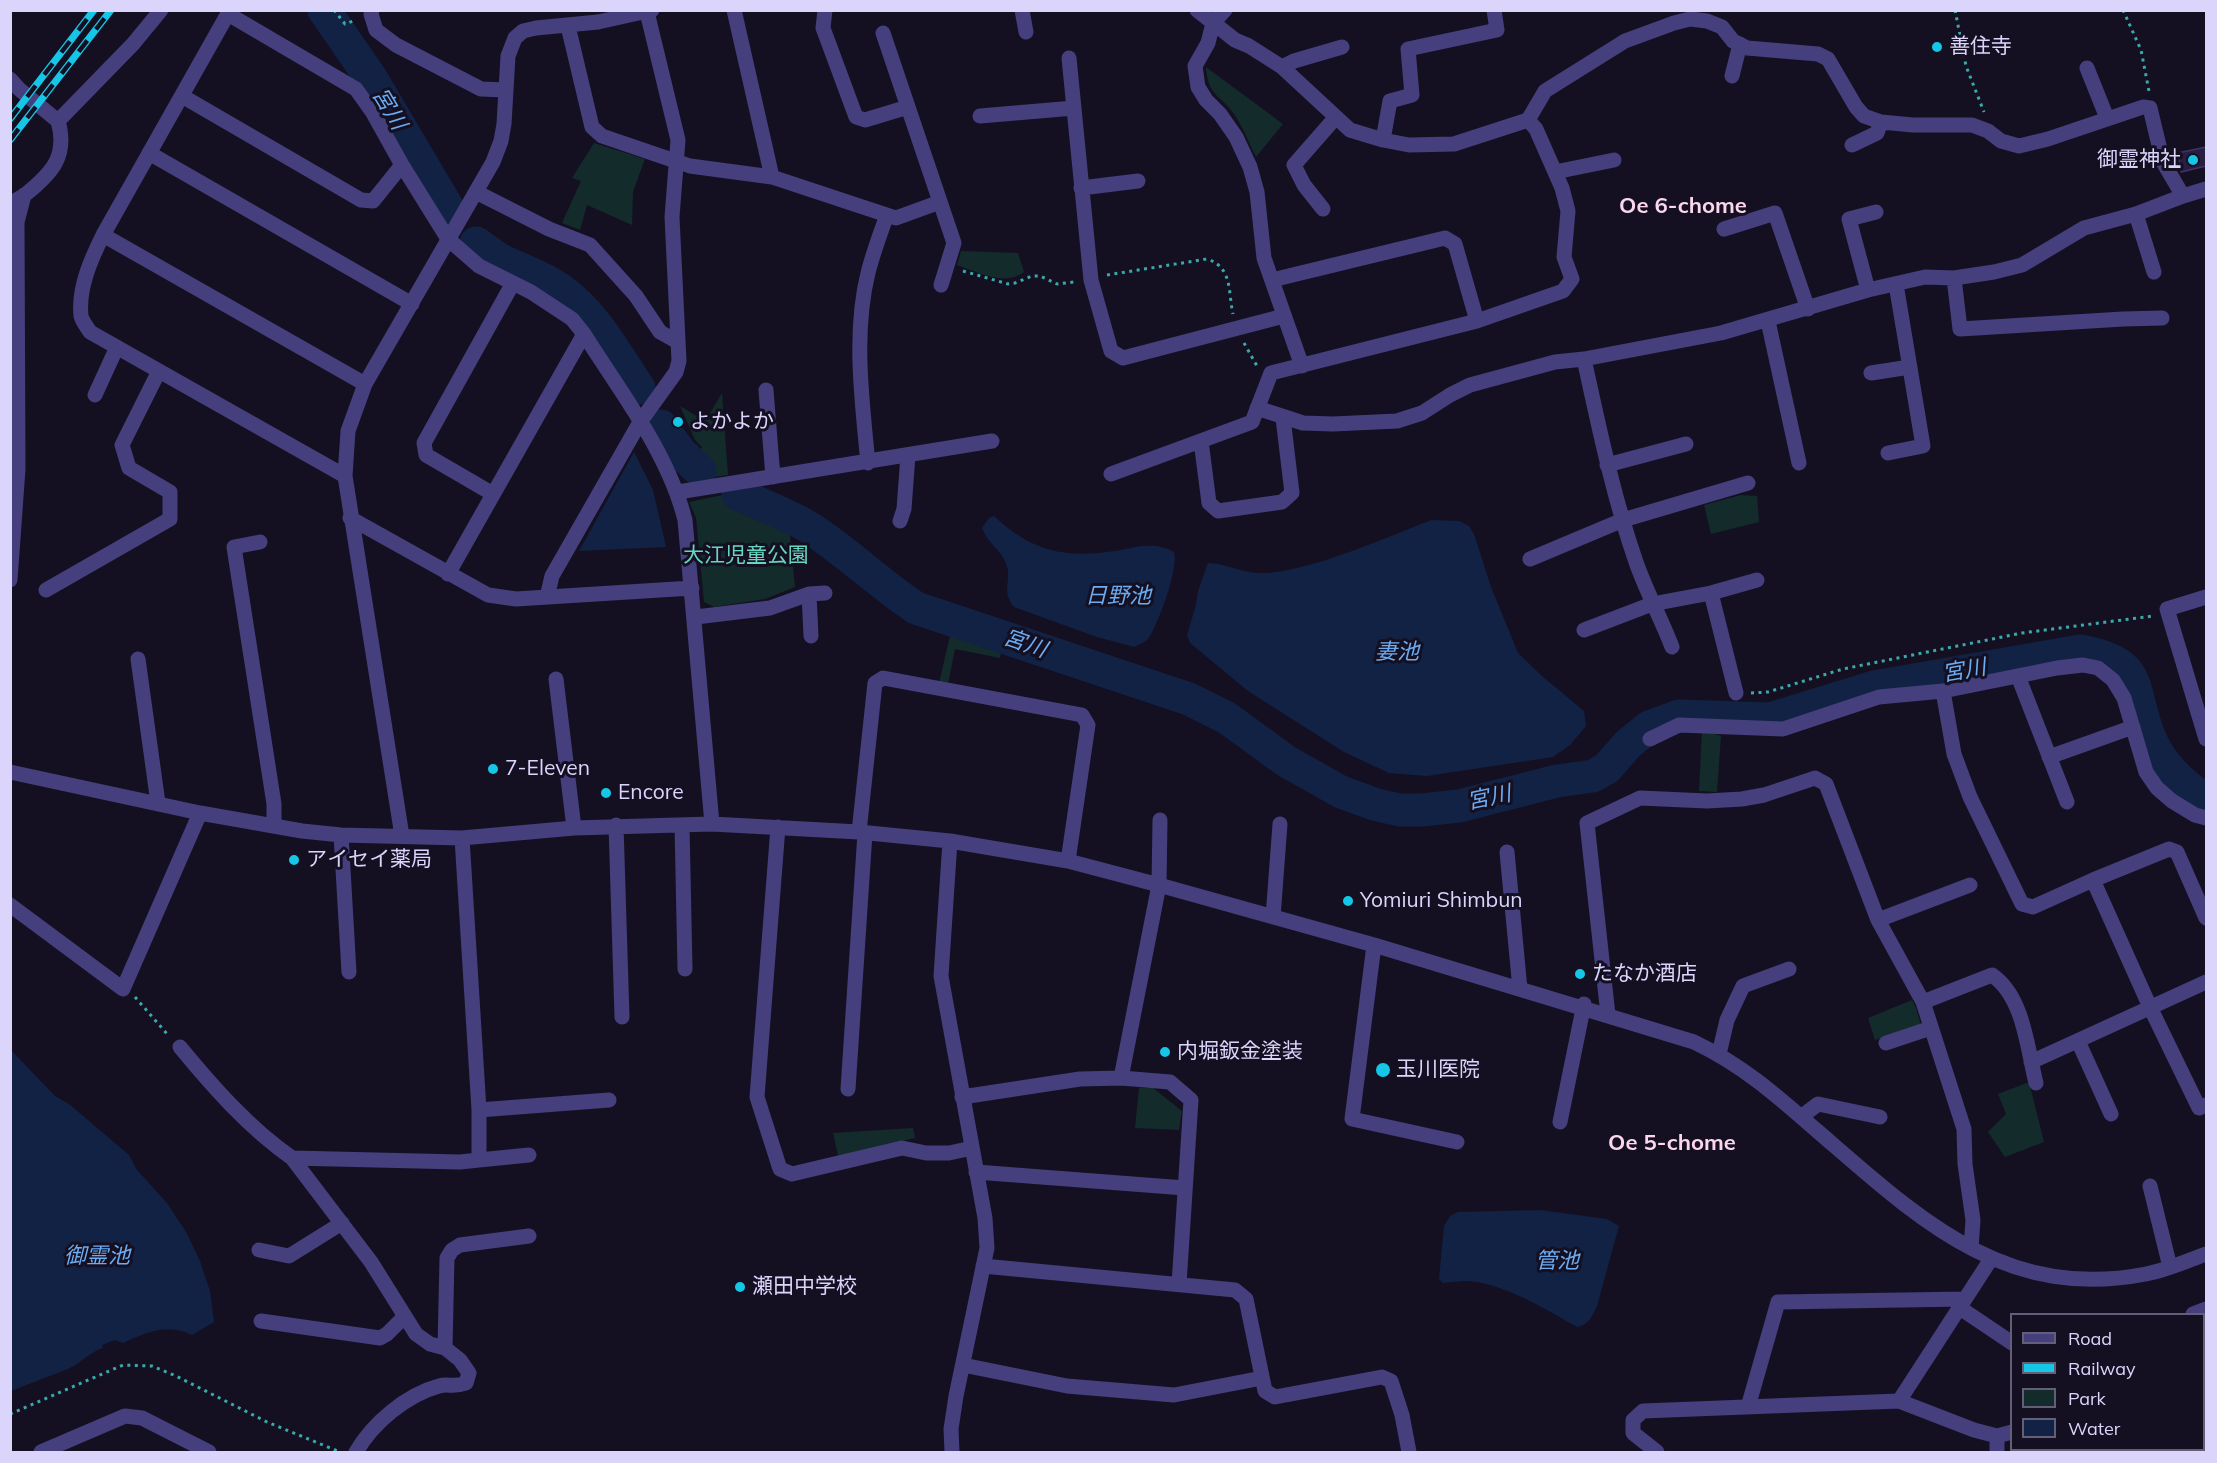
<!DOCTYPE html>
<meta charset="utf-8">
<style>
body{margin:0}
#map{position:relative;width:2217px;height:1463px;overflow:hidden;background:#141022;font-family:Mulish,sans-serif}
canvas{display:block}
.frame{position:absolute;inset:0;border:12px solid #dbd5fb;pointer-events:none}
.legend{position:absolute;left:2010px;top:1313px;width:195px;height:138px;box-sizing:border-box;background:#141022;border:2px solid #645f79;margin:0;padding:8px 10px;list-style:none;font-size:18px;color:#dbd5fb}
.legend li{display:flex;align-items:center;gap:12px;height:30px}
.legend b{width:30px;border:2px solid #645f79}
</style>
<div id="map">
<canvas width="2217" height="1463"></canvas>
<div class="frame"></div>
<ul class="legend">
<li><b style="height:8px;background:#453f7d"></b>Road</li>
<li><b style="height:8px;background:#15c6e7"></b>Railway</li>
<li><b style="height:16px;background:#132b2b"></b>Park</li>
<li><b style="height:16px;background:#122244"></b>Water</li>
</ul>
</div>
<script>
const ctx = document.querySelector('canvas').getContext('2d');
ctx.lineJoin = 'round';
function fillPath(path, color) { ctx.fillStyle = color; ctx.fill(path, 'evenodd'); }
function trace(path, color, width, dash) { ctx.strokeStyle = color; ctx.lineWidth = width; ctx.lineCap = dash ? 'butt' : 'round'; ctx.setLineDash(dash || []); ctx.stroke(path); }
function label(font, color, halo, rows, align = 'center') {
  ctx.font = font + ' Mulish,"Noto Sans JP",sans-serif'; ctx.lineWidth = 6; ctx.setLineDash([]); ctx.textBaseline = 'middle'; ctx.strokeStyle = halo; ctx.fillStyle = color; for (const [text, x, y, turn = 0] of rows) {
    ctx.save(); ctx.translate(x, y); ctx.rotate((+turn || 0) * Math.PI / 180); ctx.textAlign = isNaN(turn) ? turn : align; if (halo) ctx.strokeText(text, 0, 0); ctx.fillText(text, 0, 0); ctx.restore();
  }
}
const green = new Path2D(`
 M1206,67L1283,124L1256,157C1249,143 1243,127 1234,114C1220,94 1208,97 1206,67Z
 M594,143L645,159L633,192L632,225L587,205L580,230L562,223L581,181L572,178Z
 M961,251L1018,253L1024,272C1004,287 978,272 957,265Z
 M722,393L728,475L715,477L693,458L702,447L695,440L680,406L700,418L709,415Z
 M727,494L789,526L795,587L765,599L714,607L704,602L696,518L689,502Z
 M1741,495L1757,496L1759,522L1711,534L1704,505Z
 M952,627L1003,640L1000,658L955,649L948,684L939,683Z
 M1702,730L1721,736L1717,792L1699,791Z
 M1912,1000L1916,1008L1921,1025L1875,1040L1868,1018Z
 M2029,1082L2044,1142L2005,1157L1988,1132L2006,1114L1998,1094Z
 M1139,1088H1153L1182,1111L1179,1130L1135,1128Z
 M913,1128L915,1138L838,1156L833,1133Z`);
const water = new Path2D(`
 M634,452L653,490L666,547L579,551Z
 M994,516C1033,553 1068,559 1121,550C1139,546 1157,542 1174,552C1179,568 1159,621 1150,636C1147,642 1140,644 1134,647L1097,637L1014,607C1000,589 1013,582 1006,563C1002,551 988,544 982,528L989,518Z
 M1432,520L1459,521L1469,526L1474,534L1491,587L1518,653L1542,676L1584,711L1586,726L1570,745L1553,757L1427,776L1389,773L1344,752L1248,691L1190,643L1187,635L1196,605L1198,591L1208,563C1225,563 1240,572 1257,573C1304,575 1386,537 1432,520Z
 M11,1050L55,1096L69,1104L129,1155L137,1170L167,1203L186,1232L200,1261L210,1291L214,1322L192,1335C167,1323 147,1332 123,1343L115,1340L102,1345L103,1348C90,1352 82,1362 70,1368C51,1376 30,1383 11,1391Z
 M1540,1210L1607,1219L1619,1226L1597,1306C1592,1316 1589,1325 1577,1327C1547,1310 1502,1282 1466,1281C1458,1281 1451,1282 1443,1283L1439,1279L1444,1226L1450,1216L1458,1212Z`);
const river = new Path2D(`
 M324,10L371,78L449,210
 M476,243C484,248 491,254 499,259C520,270 540,275 561,290C596,315 615,353 639,388
 M661,426L681,453L700,471
 M738,494C763,506 791,515 813,530C849,554 880,584 916,608L1189,699L1227,718L1286,761L1341,792L1377,805L1400,810H1422L1459,806L1557,781L1593,776L1607,768L1628,744L1649,727L1679,716L1770,719L1874,687L2080,651C2145,662 2130,687 2149,736C2160,764 2181,784 2206,800`);
const building = new Path2D(`
 M2206,147V166L2181,172L2178,153Z`);
const path = new Path2D(`
 M334,10L345,24L356,20
 M1955,10L1966,66L1984,112
 M2123,10L2141,50L2149,91
 M963,271L1008,284L1015,283L1032,276H1040L1057,284L1074,282
 M1107,275L1207,259C1233,267 1228,293 1233,314
 M1244,343L1257,366
 M1751,693L1768,692L1843,669L2022,633L2153,616
 M135,997L168,1035
 M10,1414L123,1365L152,1366L176,1376L267,1422L340,1452`);
const minor = new Path2D(`
 M230,10L103,235C91,259 78,288 81,316C82,321 87,327 90,332L345,476
 M372,10L371,14L376,30L396,45L481,89L506,90
 M734,10L772,177
 M825,10L823,28L856,117L865,120L908,107
 M1022,10L1026,32
 M1197,10L1235,40L1249,46L1282,67L1350,130L1383,140L1409,145L1454,144L1528,120L1545,91L1625,41L1674,23L1690,19L1707,21L1722,27L1733,41L1747,48L1818,54L1828,59L1856,107L1864,116L1881,122L1913,125H1972L1988,131L2001,141L2019,146L2048,139L2143,107L2150,108L2163,162L2183,196
 M1225,10L1213,23L1208,43L1195,66L1198,87L1206,100L1220,114L1236,137L1250,167L1257,192L1264,258L1302,366
 M228,14L356,89L373,113L402,165L448,239L479,266L531,292L572,319L584,334C621,393 668,452 685,520L712,824
 M568,26L592,127L602,136L690,166L772,177L896,218L940,202
 M883,33L954,243L941,285
 M1069,58L1091,280L1111,351L1123,358L1284,316
 M1282,67L1294,61L1342,47
 M2087,68L2107,118
 M1732,76L1740,44
 M10,79L19,89L58,121C68,156 52,173 26,194C21,198 15,200 10,205
 M182,96L361,200L373,201L402,165
 M980,116L1074,108
 M58,121L133,44L161,10
 M1383,140L1390,101L1412,95L1408,49L1497,30L1494,10
 M1852,145L1877,133L1881,122
 M149,153L412,304
 M1555,172L1614,160
 M1081,188L1138,181
 M476,192L549,229L590,245L636,296L660,332L678,342
 M1323,209L1304,185L1294,165L1336,117
 M2136,214L2154,272
 M1724,229L1775,213L1808,309
 M103,235L365,384
 M1954,278L1960,329L2123,319L2162,318
 M1272,280L1445,238L1455,244L1477,321
 M1868,290L1849,219L1876,212
 M1768,321L1799,463
 M1584,359C1599,427 1613,496 1636,562C1646,591 1661,618 1672,647
 M1871,373L1910,367
 M766,390L773,477
 M95,395L117,347
 M1257,408L1303,423L1333,424L1397,421L1422,413L1450,395L1470,385L1555,362L1584,359L1721,333L1868,290L1925,277L1954,278L1994,272L2022,265L2084,228L2136,214L2183,196L2206,189
 M1201,441L1209,503L1218,511L1282,502L1292,493L1283,418
 M1888,453L1923,446L1896,284
 M868,463C862,401 853,333 868,273C873,253 880,234 887,215
 M1607,465L1686,444
 M1111,474L1252,422L1271,373L1477,321L1563,291L1572,279L1564,257L1568,211L1562,188L1536,129L1528,120
 M678,492L992,441
 M493,494L426,455L424,443L513,283
 M350,518L488,595L516,599L692,588
 M900,521L904,509L908,455
 M260,542L234,547L274,804V826
 M1530,559L1623,520L1748,483
 M448,574L584,334
 M10,580L18,469L17,222L24,195
 M46,590L170,519V492L129,468L122,445L159,371
 M1711,593L1736,693
 M809,594L811,636
 M547,597L552,576L640,422L676,372L679,361L672,217L678,140L647,12
 M2206,597L2167,609L2206,739
 M696,617L770,608L809,594L825,593
 M1584,630L1652,604L1711,593L1757,580
 M138,659L158,803
 M2018,676L2067,802
 M556,679L574,828
 M1943,691L1954,754L1970,797L2022,904L2033,907L2093,880
 M1650,739L1679,725L1783,729L1879,697L1943,691L2057,668L2083,665L2098,668L2113,680L2124,698L2146,772L2157,788L2172,801L2195,815L2206,818
 M2049,757L2133,727
 M10,772L200,813L302,831L341,835L462,838L574,828L712,824L859,832L950,841L1068,861L1159,885L1374,945L1694,1042C1742,1065 1775,1094 1815,1129C1915,1215 2002,1302 2146,1274C2167,1270 2187,1261 2206,1254
 M616,825L622,1017
 M682,825L685,969
 M778,827L757,1097L780,1169L792,1174L902,1148L926,1153H949L972,1148
 M859,832L875,683L883,678L1082,715L1088,725L1068,861
 M341,835L349,972
 M402,836L345,476L348,431L365,384L493,162L501,141L504,124L508,56L515,38L523,31L536,28L598,22L652,10
 M950,841L941,976L985,1218L987,1248L956,1396L951,1429L952,1452
 M1507,852L1520,989
 M10,905L123,989L200,813
 M1273,917L1280,824
 M2206,918L2177,852L2169,849L2093,880L2150,1007L2199,1108L2206,1105
 M1878,920L1970,885
 M1374,945L1352,1119L1457,1142
 M1923,1002L1992,975C2024,997 2027,1048 2036,1083
 M1608,1015L1587,823L1640,798L1707,801L1742,799L1764,795L1815,778L1826,784L1878,920L1923,1002L1964,1129L1965,1164L1973,1220L1971,1248
 M2078,1041L2111,1114
 M1886,1043L1931,1028
 M180,1047C213,1087 249,1128 292,1158L371,1262L416,1334L430,1344L445,1348L460,1360L469,1373L466,1383C452,1388 449,1383 439,1386C406,1395 373,1423 356,1452
 M1719,1054L1727,1020L1743,986L1789,969
 M2031,1062L2206,982
 M1121,1078L1159,885L1160,820
 M848,1089L865,833
 M962,1097L1080,1079L1121,1078L1170,1082L1191,1100L1179,1284
 M479,1110L609,1100
 M1801,1117L1818,1104L1880,1117
 M1560,1122L1584,1004
 M292,1158L460,1162L479,1160V1110L462,838
 M479,1160L529,1155
 M976,1172L1185,1188
 M2150,1186L2170,1267
 M259,1250L289,1256L342,1223
 M983,1266L1235,1290L1246,1299L1265,1391L1275,1397L1382,1377L1391,1381L1402,1415L1409,1452
 M1960,1308L2012,1343
 M2193,1314L2206,1309
 M261,1321L380,1338L387,1334L404,1317
 M445,1348L447,1258L452,1250L460,1245L529,1236
 M2204,1362L2206,1360
 M963,1365L1067,1386L1174,1395L1262,1378
 M1899,1401L1991,1259
 M1748,1407L1778,1302L1965,1299
 M1997,1436V1452
 M41,1452L125,1416L142,1418L209,1452
 M1657,1452L1633,1433V1420L1643,1411L1899,1401L1974,1430L1997,1436L2012,1432`);
const rail = new Path2D(`
 M10,119L94,10
 M10,140L111,10`);
const markers = [
 [1937,47,6,"#15c6e7"],
 [2193,160,6,"#15c6e7"],
 [678,422,6,"#15c6e7"],
 [493,769,6,"#15c6e7"],
 [606,793,6,"#15c6e7"],
 [294,860,6,"#15c6e7"],
 [1348,901,6,"#15c6e7"],
 [1580,974,6,"#15c6e7"],
 [1165,1052,6,"#15c6e7"],
 [1383,1070,8,"#15c6e7"],
 [740,1287,6,"#15c6e7"]
];
const poiNames = [
 ["善住寺",1949,47],
 ["御霊神社",2181,160,"right"],
 ["よかよか",690,422],
 ["7-Eleven",505,769],
 ["Encore",618,793],
 ["アイセイ薬局",306,860],
 ["Yomiuri Shimbun",1360,901],
 ["たなか酒店",1592,974],
 ["内堀鈑金塗装",1177,1052],
 ["玉川医院",1396,1070],
 ["瀬田中学校",752,1287]
];
const parkNames = [
 ["大江児童公園",746,556]
];
const waterNames = [
 ["宮川",389,109,59],
 ["日野池",1118,596],
 ["宮川",1025,644,19],
 ["妻池",1397,652],
 ["宮川",1964,671,-10],
 ["宮川",1489,798,-12],
 ["御霊池",97,1256],
 ["管池",1557,1261]
];
const neighbourhoodNames = [
 ["Oe 6-chome",1683,206],
 ["Oe 5-chome",1672,1143]
];
fillPath(green, '#132b2b');
fillPath(water, '#122244');
trace(river, '#122244', 33);
fillPath(building, '#271e41');
trace(building, '#40326b', 1.5);
trace(path, '#39aaaa', 3, [3, 4.5]);
trace(minor, '#453f7d', 15);
trace(rail, '#15c6e7', 7);
trace(rail, '#141022', 4.5, [14]);
for (const [x, y, r, color] of markers) { const dot = new Path2D(); dot.arc(x, y, r, 0, 2 * Math.PI); ctx.fillStyle = color; ctx.fill(dot); trace(dot, '#141022', 2); }
label('21px', '#dbd5fb', '#141022', poiNames, 'left');
label('21px', '#67d5c0', '#141022', parkNames);
label('italic 22px', '#6cacf2', '#141022', waterNames);
label('bold 22px', '#fbd6ec', '#141022', neighbourhoodNames);
</script>
